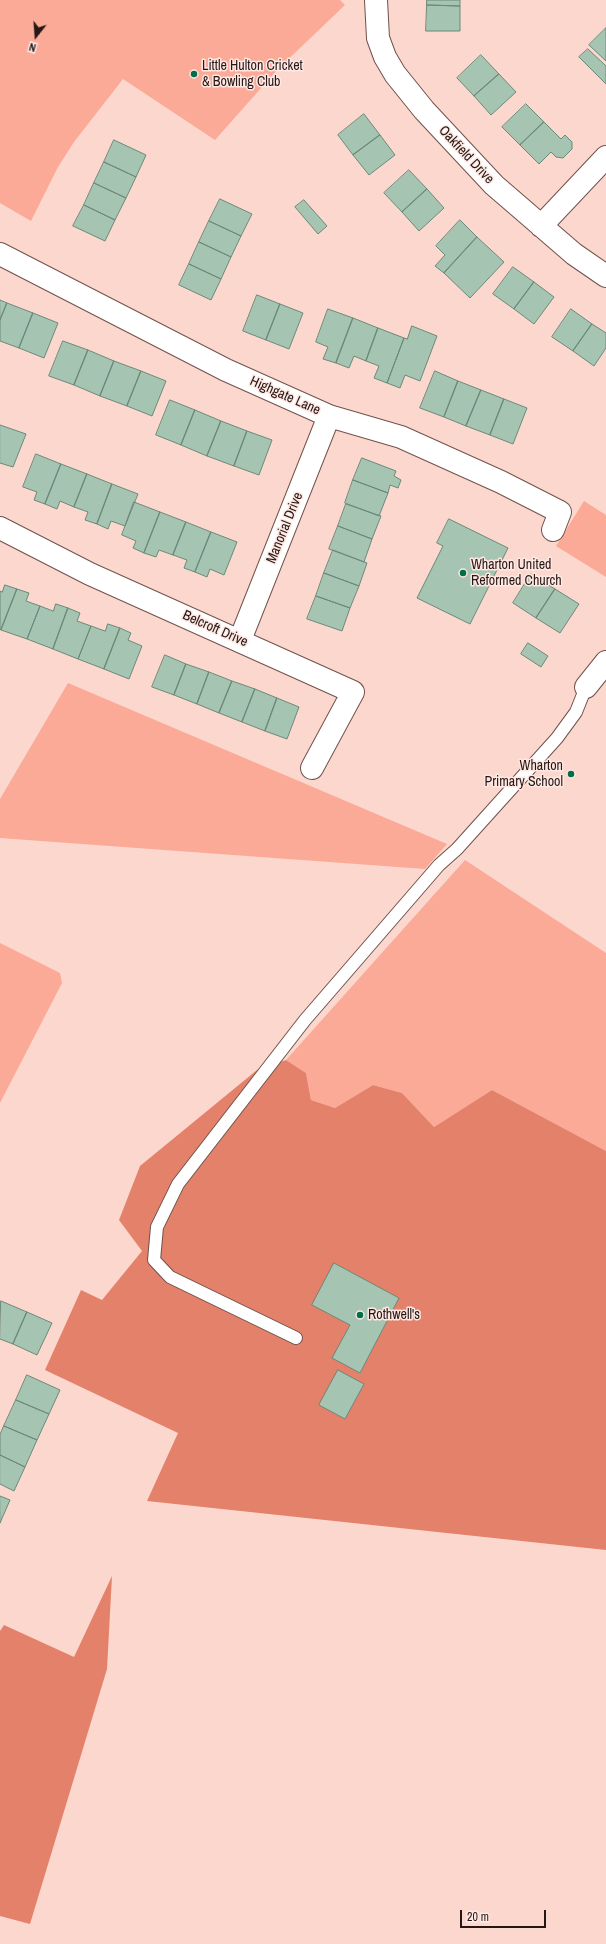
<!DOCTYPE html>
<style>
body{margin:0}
#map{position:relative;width:606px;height:1944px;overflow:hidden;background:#fcd7ce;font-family:"Archivo Narrow",sans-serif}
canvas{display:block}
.north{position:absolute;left:16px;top:16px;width:40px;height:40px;-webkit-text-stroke:3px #ffe8e3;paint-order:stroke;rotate:197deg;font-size:11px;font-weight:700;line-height:16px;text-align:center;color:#241714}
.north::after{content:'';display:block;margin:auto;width:14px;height:18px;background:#241714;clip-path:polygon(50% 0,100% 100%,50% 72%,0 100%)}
.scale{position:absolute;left:460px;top:1910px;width:86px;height:18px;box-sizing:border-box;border:2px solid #241714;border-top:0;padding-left:5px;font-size:12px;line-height:14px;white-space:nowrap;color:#241714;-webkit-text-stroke:3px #ffe8e3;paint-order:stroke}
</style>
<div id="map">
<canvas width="606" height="1944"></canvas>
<div class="north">N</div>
<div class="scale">20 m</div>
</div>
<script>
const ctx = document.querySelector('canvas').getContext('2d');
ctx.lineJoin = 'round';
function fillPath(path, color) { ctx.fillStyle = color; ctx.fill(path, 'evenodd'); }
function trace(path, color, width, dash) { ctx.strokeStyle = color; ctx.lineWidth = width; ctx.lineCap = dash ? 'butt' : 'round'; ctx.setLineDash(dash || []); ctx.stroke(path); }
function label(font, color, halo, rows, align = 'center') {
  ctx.font = font + ' "Archivo Narrow",sans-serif'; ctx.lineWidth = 3; ctx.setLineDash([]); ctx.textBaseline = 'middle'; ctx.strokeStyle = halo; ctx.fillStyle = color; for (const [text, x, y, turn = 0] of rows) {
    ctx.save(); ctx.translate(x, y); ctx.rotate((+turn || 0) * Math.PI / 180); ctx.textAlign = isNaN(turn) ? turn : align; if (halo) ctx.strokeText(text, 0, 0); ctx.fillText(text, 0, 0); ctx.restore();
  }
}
const green = new Path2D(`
 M0,0H340L345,5L278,69L215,140L123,79L74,142L58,167L31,221L0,203Z
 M584,501L606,515V577L556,546Z
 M68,683L447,844L425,869L0,838V799Z
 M465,860L606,953V1151L492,1090L434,1127L402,1093L373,1085L335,1108L311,1100L306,1073L286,1060Z
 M0,943L60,973L62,983L0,1103Z`);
const forest = new Path2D(`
 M286,1060L306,1073L311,1100L335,1108L373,1085L402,1093L434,1127L492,1090L606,1151V1550L147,1501L178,1433L45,1370L81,1290L102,1300L142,1251L119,1220L140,1166L257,1070Z
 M112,1576L107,1669L30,1924L0,1916V1631L4,1625L74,1657Z`);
const building = new Path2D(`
 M427,0H460V6L427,5Z
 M427,5L460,6V31H426Z
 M606,28V61L589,45Z
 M588,49L606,66V84L579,57Z
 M481,55L499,74L474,96L457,78Z
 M499,74L516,92L491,115L474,96Z
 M526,104L544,122L520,145L502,127Z
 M364,114L380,135L353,155L338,135Z
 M544,122L561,139L565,135L572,142V149L563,158L556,157L551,152L539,164L520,145Z
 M380,135L395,155L369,175L353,155Z
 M114,140L146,155L136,177L104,162Z
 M104,162L136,177L126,198L94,183Z
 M409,170L427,189L402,212L384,193Z
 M94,183L126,198L115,220L84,205Z
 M427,189L444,208L419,231L402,212Z
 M220,199L252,214L241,236L209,221Z
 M304,200L327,226L318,234L295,207Z
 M84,205L115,220L105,241L73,226Z
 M460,220L477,237L444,273L435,266L445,255L436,246Z
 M209,221L241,236L231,257L199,242Z
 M477,237L504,262L470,298L444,273Z
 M199,242L231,257L221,279L189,264Z
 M189,264L221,279L211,300L179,285Z
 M513,267L534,282L514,309L493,294Z
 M534,282L554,297L534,324L514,309Z
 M257,295L280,304L266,340L243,331Z
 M0,300L7,303L0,320Z
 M7,303L33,313L19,348L0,341V320Z
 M280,304L303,313L289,349L266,340Z
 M328,309L353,318L336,363L323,359L328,347L316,342Z
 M571,309L592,324L573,351L552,337Z
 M33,313L58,323L44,358L19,348Z
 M353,318L378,328L366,361L354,356L349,368L336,363Z
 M592,324L606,333V348L594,366L573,351Z
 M412,326L437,336L420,381L405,375L400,388L387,383L404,338L407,339Z
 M378,328L404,338L387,383L374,378L379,366L366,361Z
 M63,341L88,350L74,385L49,376Z
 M88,350L114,361L100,396L74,385Z
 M114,361L141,371L127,406L100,396Z
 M141,371L166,381L152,416L127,406Z
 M435,371L458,381L444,417L420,408Z
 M458,381L481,390L466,426L444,417Z
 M481,390L504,399L490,435L466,426Z
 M504,399L527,408L513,444L490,435Z
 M170,400L195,410L181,445L156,435Z
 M195,410L221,421L207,456L181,445Z
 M221,421L247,431L234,466L207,456Z
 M0,425L26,434L13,467L0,463Z
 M247,431L272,440L259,475L234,466Z
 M36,454L61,464L45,504L34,500L37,492L23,487Z
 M362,458L396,471L394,476L401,480L398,488L390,485L388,493L353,480Z
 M61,464L87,474L74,507L60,501L57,509L45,504Z
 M87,474L112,484L97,524L85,520L88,512L74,507Z
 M353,480L388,493L379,516L345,503Z
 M112,484L138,494L125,526L111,521L108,529L97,524Z
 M134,502L160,512L144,553L133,548L136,541L122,535Z
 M346,504L381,516L372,539L338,526Z
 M160,512L186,522L173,555L159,550L156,557L144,553Z
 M449,519L508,548L470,624L417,598L443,546L437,543Z
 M186,522L211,532L195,572L184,568L187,560L173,555Z
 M338,526L372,539L364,562L329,549Z
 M211,532L237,542L224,575L210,569L207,577L195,572Z
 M333,550L367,563L359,586L324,573Z
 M324,573L359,586L350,608L316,596Z
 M531,574L555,589L536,618L513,603Z
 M5,585L17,589L1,630L0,629V591L2,592Z
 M17,589L29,593L26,601L40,606L27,639L1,630Z
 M555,589L579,604L560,633L536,618Z
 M316,596L350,608L342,631L307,619Z
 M56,604L68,608L53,649L27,639L40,606L53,611Z
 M68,608L80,613L77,621L91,626L78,659L53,649Z
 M108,624L120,628L104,669L78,659L91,626L105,631Z
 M120,628L131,633L128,640L142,646L129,679L104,669Z
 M528,643L548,656L541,667L521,654Z
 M165,655L186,664L174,695L152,687Z
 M186,664L209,672L197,704L174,695Z
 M209,672L232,681L219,713L197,704Z
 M232,681L255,689L242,722L219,713Z
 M255,689L277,698L265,731L242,722Z
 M277,698L299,707L287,739L265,731Z
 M334,1263L399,1298L360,1373L332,1358L350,1325L312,1305Z
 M1,1301L27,1312L13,1344L0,1339Z
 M27,1312L52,1323L37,1355L13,1344Z
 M338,1370L364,1384L345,1419L319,1405Z
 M27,1375L60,1390L49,1414L16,1400Z
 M16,1400L49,1414L37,1440L4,1426Z
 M4,1426L37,1440L25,1467L0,1455V1435Z
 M0,1455L25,1467L14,1491L0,1484Z
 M0,1496L10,1500L0,1523Z`);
const lane = new Path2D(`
 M296,1338L170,1277L154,1260L157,1227L178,1184L305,1020L439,865L457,849L557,738L576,712L586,687`);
const street = new Path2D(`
 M376,0L378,38L385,57L395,74L424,110L494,185L574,254L606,276
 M541,226L606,157
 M0,254L226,370L329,416L401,437L501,482L560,512L553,530
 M0,528L90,574L353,692L312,768
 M240,640L329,416
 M586,687L606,662`);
const markers = [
 [194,74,4,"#006e47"],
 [463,573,4,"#006e47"],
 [571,774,4,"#006e47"],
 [360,1315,4,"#006e47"]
];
const poiNames = [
 ["Little Hulton Cricket",202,66],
 ["& Bowling Club",202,82],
 ["Wharton United",471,565],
 ["Reformed Church",471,581],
 ["Wharton",563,766,"right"],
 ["Primary School",563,782,"right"],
 ["Rothwell's",368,1315]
];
const streetNames = [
 ["Oakfield Drive",466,155,47],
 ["Highgate Lane",285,396,24],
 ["Manorial Drive",285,528,-68],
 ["Belcroft Drive",215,629,24]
];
fillPath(green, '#fbaa97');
fillPath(forest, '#e4816b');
fillPath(building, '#a5c5b2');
trace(building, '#6b8978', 1);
trace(lane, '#71524b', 14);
trace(street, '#71524b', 24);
trace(lane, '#fff', 12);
trace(street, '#fff', 22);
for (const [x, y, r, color] of markers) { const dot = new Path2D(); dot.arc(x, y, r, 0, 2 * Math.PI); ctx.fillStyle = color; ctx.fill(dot); trace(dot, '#ffe8e3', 1.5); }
label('14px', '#241714', '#ffe8e3', poiNames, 'left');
label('14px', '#241714', '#ffe8e3', streetNames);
</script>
